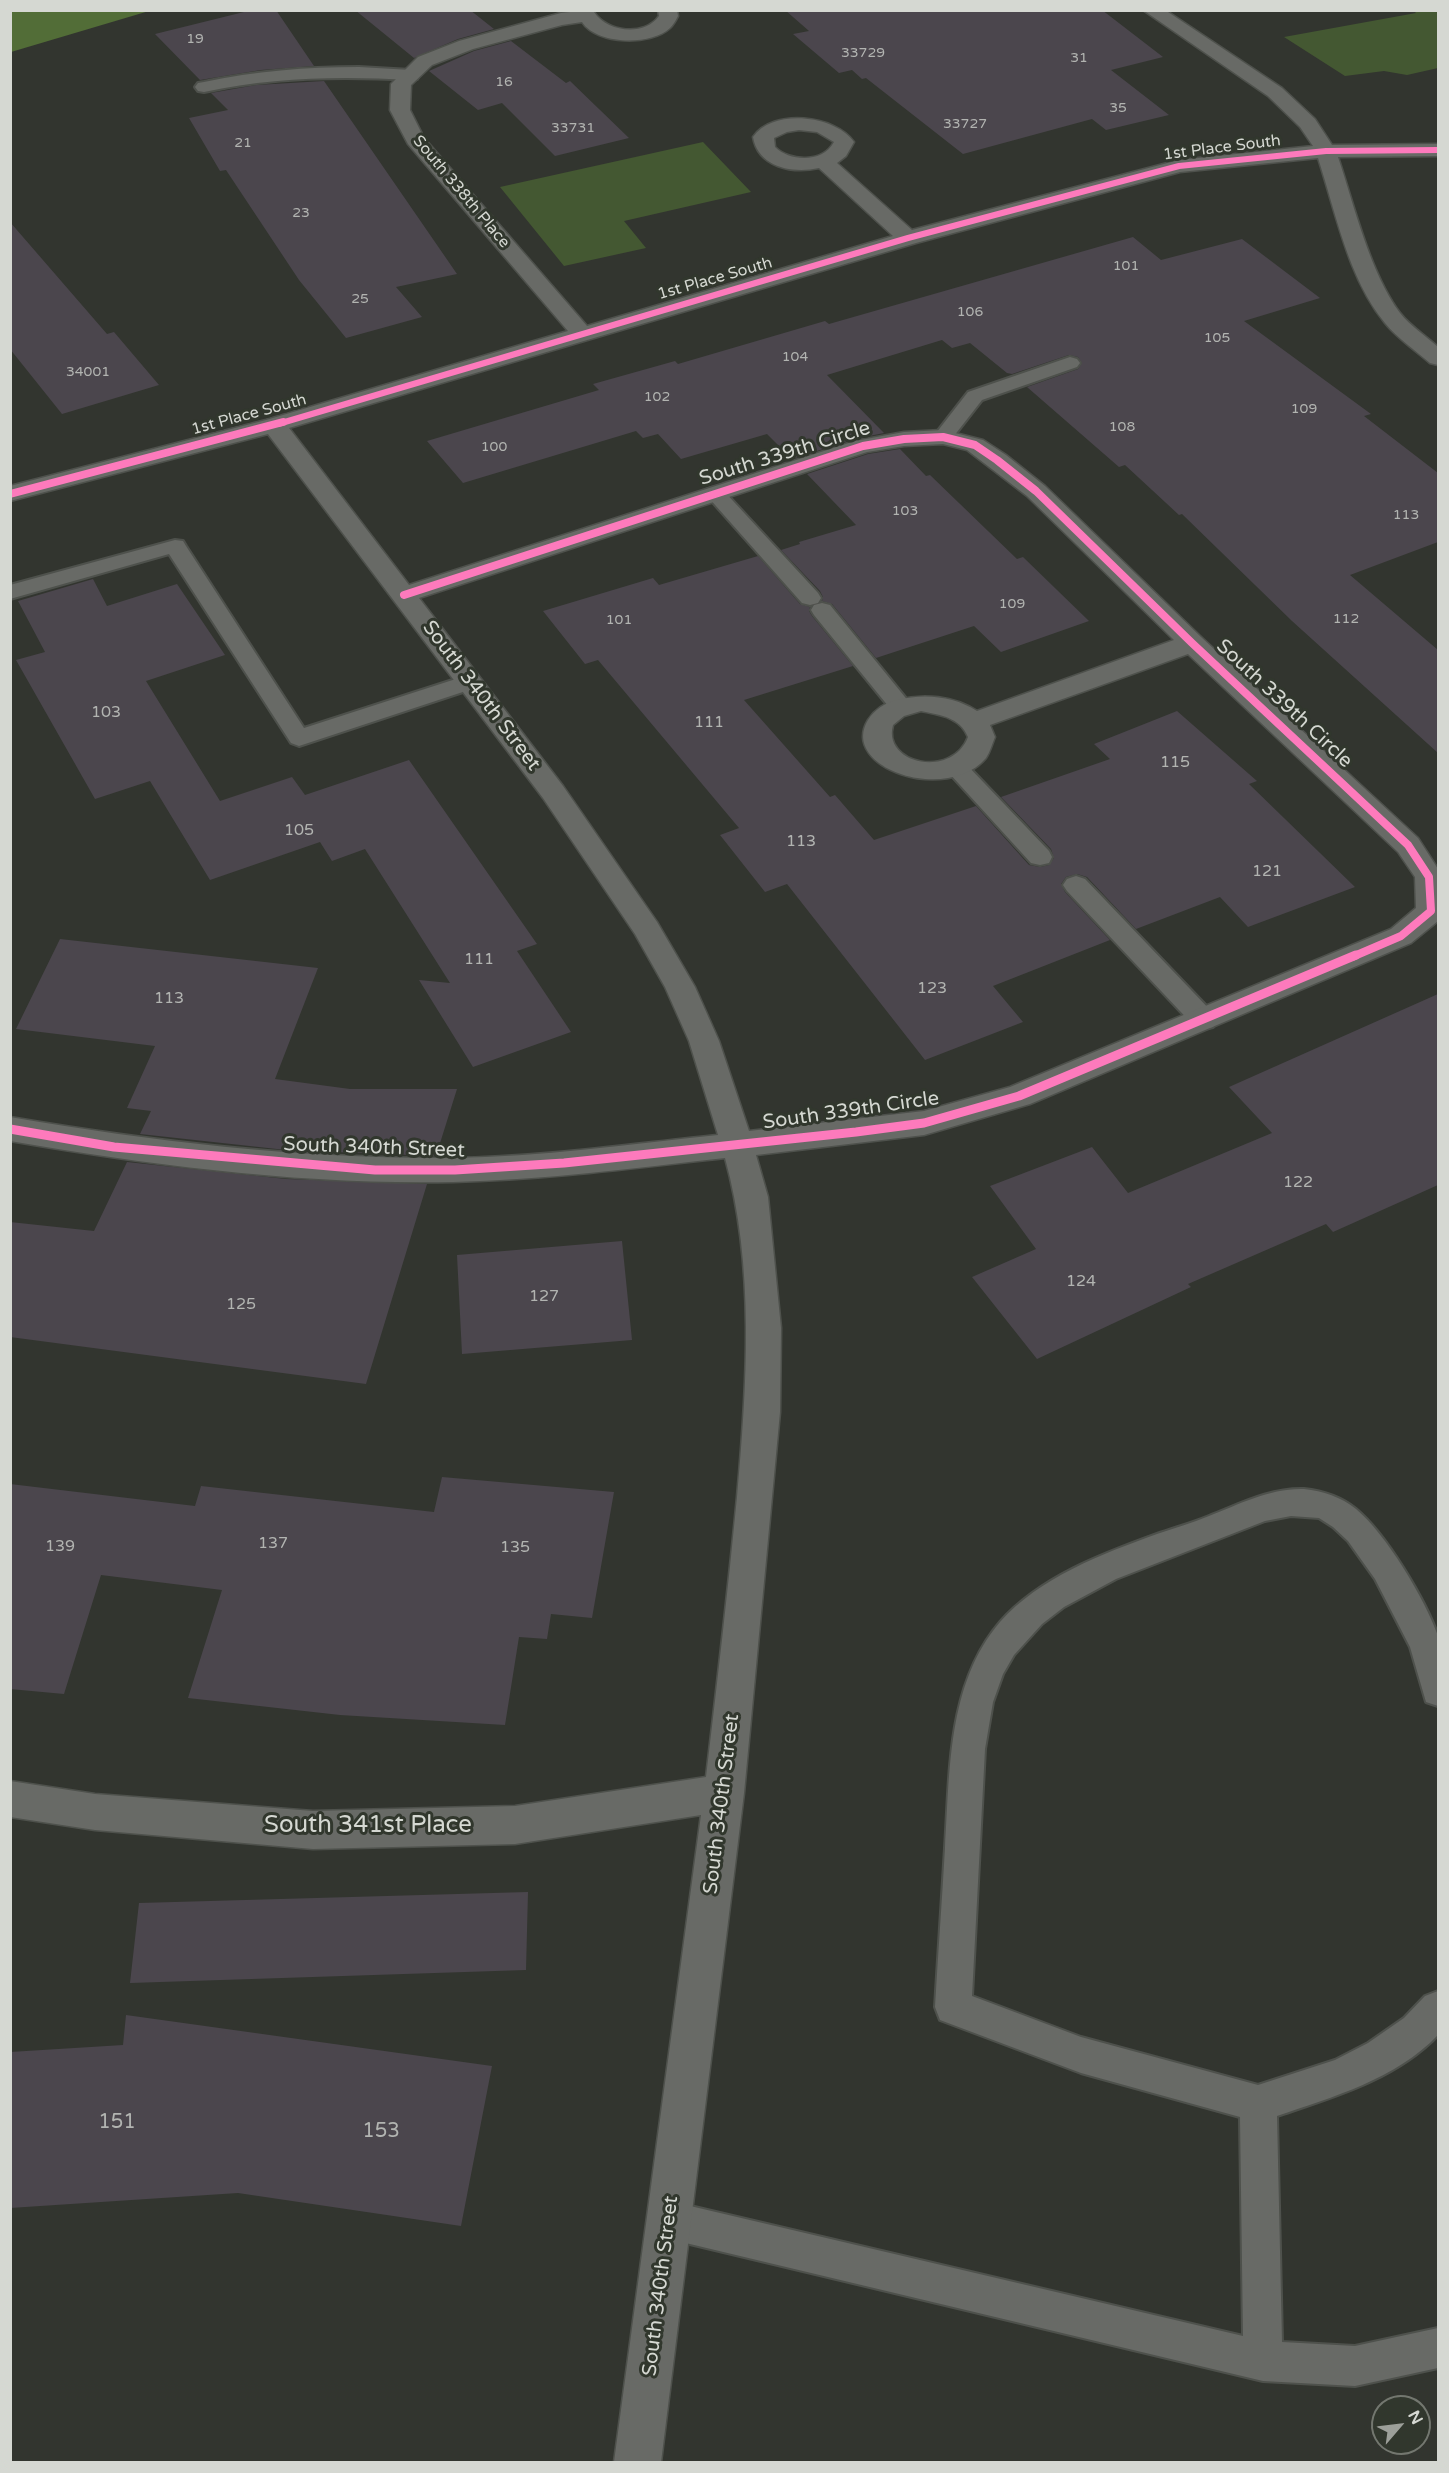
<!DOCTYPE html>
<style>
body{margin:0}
#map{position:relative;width:1449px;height:2473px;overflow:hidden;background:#32352f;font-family:"Varela Round",sans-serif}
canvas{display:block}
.frame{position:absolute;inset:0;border:12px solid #d5d8d2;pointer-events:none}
.north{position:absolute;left:1371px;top:2395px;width:60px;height:60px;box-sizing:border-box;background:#31372d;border:2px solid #73776f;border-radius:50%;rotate:62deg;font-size:16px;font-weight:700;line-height:24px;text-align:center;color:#d5d8d2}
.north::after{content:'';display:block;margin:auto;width:21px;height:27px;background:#9c9f99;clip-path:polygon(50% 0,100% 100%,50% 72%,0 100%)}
</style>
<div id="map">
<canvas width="1449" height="2473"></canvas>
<div class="frame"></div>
<div class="north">N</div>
</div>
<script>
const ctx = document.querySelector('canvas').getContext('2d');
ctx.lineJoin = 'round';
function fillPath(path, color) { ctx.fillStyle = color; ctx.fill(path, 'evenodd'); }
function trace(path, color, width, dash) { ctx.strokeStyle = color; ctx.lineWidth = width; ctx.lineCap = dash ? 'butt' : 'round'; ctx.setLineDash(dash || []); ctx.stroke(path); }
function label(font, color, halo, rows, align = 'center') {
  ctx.font = font + ' "Varela Round",sans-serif'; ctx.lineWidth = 6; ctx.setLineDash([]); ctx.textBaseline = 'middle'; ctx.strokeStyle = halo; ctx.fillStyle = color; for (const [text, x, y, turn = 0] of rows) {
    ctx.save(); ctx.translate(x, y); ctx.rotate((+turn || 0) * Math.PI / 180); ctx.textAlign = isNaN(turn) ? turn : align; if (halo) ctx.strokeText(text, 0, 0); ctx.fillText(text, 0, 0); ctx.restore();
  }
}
const green = new Path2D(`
 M1414,11H1438V68L1407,75L1384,71L1345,76L1284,37L1416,13Z
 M703,142L751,192L624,221L646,248L564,266L500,187Z`);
const forest = new Path2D(`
 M11,10H149V11L11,52Z`);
const building = new Path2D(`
 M252,10H276L314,66L261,70L200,80L155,34Z
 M355,10H470L494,29L458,39L414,58Z
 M785,10H1102L1163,57L1111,70L1169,115L1106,130L1092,119L963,154L866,78L862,79L852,70L839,73L793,34L809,31Z
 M511,41L566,83L570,81L629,138L555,156L502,103L478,110L429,71L474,51Z
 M324,81L457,274L396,287L422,317L346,338L299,280L226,170L220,171L189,118L228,110L211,93L256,85Z
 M10,222L107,334L114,332L159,385L62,414L10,349Z
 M1133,237L1161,260L1242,239L1320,298L1244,321L1371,414L1364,416L1438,473V542L1350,575L1438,650V753L1292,621L1182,514L1179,515L1125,465L1119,467L1027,387L1078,369L1082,363L1078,357L1069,355L1012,374L1007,373L970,343L952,348L942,340L827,375L884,433L854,439L792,459L767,434L681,459L658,434L643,438L636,431L463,483L427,441L599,390L593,384L675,361L678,364L825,321L829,324Z
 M900,449L926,476L930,475L1017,559L1023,557L1089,621L1001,652L974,626L876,658L832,604L822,601L823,597L820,591L781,550L800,544L799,542L856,525L807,474L868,454Z
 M758,556L800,604L810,607L809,611L812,616L853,666L744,700L830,797L835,795L874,840L976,806L1029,865L1040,867L1049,865L1054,858L1051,849L1001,797L1110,759L1094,744L1177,711L1257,781L1249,784L1355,887L1248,927L1220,897L1136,929L1087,877L1077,874L1066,877L1061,884L1065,892L1110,940L993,986L1023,1022L925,1060L787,884L765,892L720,835L739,828L598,660L585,664L543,611L653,578L659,585Z
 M93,579L107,606L177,584L225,655L146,681L220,801L292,777L305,795L409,760L537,944L517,951L571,1032L473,1067L419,980L450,983L365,849L332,861L320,842L210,880L150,781L95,799L16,660L45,652L18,601Z
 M60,939L318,968L275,1079L350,1089H457L436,1156L286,1150L140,1134L151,1111L127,1108L155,1046L16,1029Z
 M1438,994V1185L1333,1232L1326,1224L1188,1284L1191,1287L1037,1359L972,1277L1036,1249L990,1186L1092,1147L1128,1193L1272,1133L1229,1087Z
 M127,1162L286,1179L427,1184L366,1384L10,1337V1222L94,1231Z
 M622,1241L632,1340L462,1354L457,1255Z
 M442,1477L614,1492L592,1618L551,1614L547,1639L519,1637L505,1725L340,1715L188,1698L222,1590L101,1575L64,1694L10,1689V1484L195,1506L201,1486L434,1512Z
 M528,1892L526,1970L130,1983L139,1903Z
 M126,2015L492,2066L461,2226L238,2193L10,2208V2052L123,2045Z`);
const lane = new Path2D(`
 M359,67L411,70L417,71L419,75L417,79L411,80C341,76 273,77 204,92L198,91L195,87L198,83L204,82C255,71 306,67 359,67Z
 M1070,357L1077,359L1080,363L1077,367L982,400L950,441L943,443L936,441L933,437L968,392Z
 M715,487L722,489L818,593L821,598L818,603L810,605L802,603L708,497L704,493L708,489Z
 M175,540L183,541L186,546L304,728L462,677L470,675L478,677L481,682L478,687L299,746L291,743L169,554L10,599V585Z
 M822,603L830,605L909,702L913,707L909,712L901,714L893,712L814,615L811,610L814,605Z
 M957,760L965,763L1049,851L1052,857L1049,863L1040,865L1031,863L949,773L945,768L949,763Z
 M1076,876L1085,879L1213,1013L1217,1020L1213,1027L1204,1029L1195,1027L1067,891L1063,885L1067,879Z
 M1304,1489C1323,1491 1341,1497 1356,1509C1386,1534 1425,1599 1438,1636C1442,1651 1438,1689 1438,1706L1426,1702L1410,1647L1375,1579L1348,1541L1333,1527L1319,1518L1291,1516L1265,1521L1116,1579L1064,1607L1042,1624L1014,1655L1003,1674L993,1702L985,1749L972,1996L1081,2037L1258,2085L1335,2060L1368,2043L1404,2018L1425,1996L1438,1991V2035C1396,2079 1333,2097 1277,2116L1282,2342L1355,2346L1438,2328V2368L1355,2386L1263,2381L669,2239L655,2234L650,2220L655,2206L669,2201L1243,2336L1240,2117L1081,2073L940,2020L935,2007C938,1954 942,1901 945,1848C950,1772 947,1684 1000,1622C1040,1577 1102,1554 1157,1534C1174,1528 1192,1523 1209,1516C1240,1504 1270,1488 1304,1489Z`);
const street = new Path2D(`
 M588,10L594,12C607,32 644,37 659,16L658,10H677L678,16C676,20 673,25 670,28C651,46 597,45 582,22L562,25L473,49L432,65L411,85L410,110L424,138L587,326L893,236L819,168C792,174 758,167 753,137C773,108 835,115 854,142L846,156L837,163L912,230L1179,160L1313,146L1300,127L1268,96L1143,10H1165L1282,88L1315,119L1332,145L1438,144V156L1338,157C1354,205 1370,273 1400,313C1410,326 1426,336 1438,347V365L1430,363C1415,350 1397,338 1385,323C1348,278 1336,213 1318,158L1180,172L916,243L289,428L409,585L855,441L904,432L943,430L983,440L1006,455L1045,486L1201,637L1418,838L1438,869V921L1411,943L1030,1104L924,1135L756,1155L768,1197L781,1328L780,1412L744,1793L661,2462H614L701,1815L515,1844L313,1849L95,1830L10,1817V1781L95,1794L313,1811L515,1806L706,1777C717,1684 728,1591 737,1497C747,1386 755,1267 725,1158C635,1168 544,1180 453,1182C305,1185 156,1166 10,1141V1117C156,1142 304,1159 452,1158C541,1157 630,1144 718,1135L689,1041L665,987L635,934L543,798L268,434L10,501V486L266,420L568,331L408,144L390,110L391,84L418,57L459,41L561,13ZM799,130L817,132L834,142C823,163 790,162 775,147L774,138L787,132ZM943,444L967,450L1027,496L1174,640L977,711C954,696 924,693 897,700C885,703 875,709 868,720C839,768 947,804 986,758C990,752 992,744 995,737L990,725L1188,654L1398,852L1415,877L1416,908L1391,929L1010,1087L924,1111L749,1131L719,1041L695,987L657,922L563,786L419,598L867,452L904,446ZM921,711C940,715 960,717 968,737C952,779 882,764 893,725L904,716Z`);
const cyclewayFar2 = new Path2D(`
 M278,424L908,238L1179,166L1326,151L1438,150`);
const cyclewayFar1 = new Path2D(`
 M10,494L283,422
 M404,595L863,446L904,439L943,437L975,445L997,460L1036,491L1192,643L1408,845L1429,877L1431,911L1401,936L1352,957`);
const cycleway = new Path2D(`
 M10,1129L114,1147L375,1170H455L564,1163L856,1132L924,1123L1019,1096L1356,955`);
const farNumbernames = [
 ["19",195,39],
 ["33729",863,53],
 ["31",1079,58],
 ["16",504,82],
 ["35",1118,108],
 ["33727",965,124],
 ["33731",573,128],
 ["21",243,143],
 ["23",301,213],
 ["101",1126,266],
 ["25",360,299],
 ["106",970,312],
 ["105",1217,338],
 ["104",795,357],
 ["34001",88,372],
 ["102",657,397],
 ["109",1304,409],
 ["108",1122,427],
 ["100",494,447],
 ["103",905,511],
 ["113",1406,515],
 ["109",1012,604],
 ["112",1346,619],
 ["101",619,620]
];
const farStreetnames = [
 ["1st Place South",1222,148,-7],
 ["South 338th Place",461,192,50],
 ["1st Place South",715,279,-16],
 ["1st Place South",249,415,-15]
];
const numberNames = [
 ["103",106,713],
 ["111",709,723],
 ["115",1175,763],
 ["105",299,831],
 ["113",801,842],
 ["121",1267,872],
 ["111",479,960],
 ["123",932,989],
 ["113",169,999],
 ["122",1298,1183],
 ["124",1081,1282],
 ["127",544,1297],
 ["125",241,1305],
 ["137",273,1544],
 ["139",60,1547],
 ["135",515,1548]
];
const streetNames = [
 ["South 339th Circle",785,454,-17],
 ["South 340th Street",481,696,53],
 ["South 339th Circle",1284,704,43],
 ["South 339th Circle",851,1111,-8],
 ["South 340th Street",374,1148,2],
 ["South 340th Street",722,1804,-83],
 ["South 340th Street",661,2286,-83]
];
const nearNumbernames = [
 ["151",117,2123],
 ["153",381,2132]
];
const nearStreetnames = [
 ["South 341st Place",368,1826]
];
fillPath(green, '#445832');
fillPath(forest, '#526d37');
fillPath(building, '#4b464d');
trace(lane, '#4e514c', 4);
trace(street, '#4e514c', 3);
fillPath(lane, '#686a66');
fillPath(street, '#686a66');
trace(cyclewayFar2, '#fd7abc', 6);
trace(cyclewayFar1, '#fd7abc', 8);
trace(cycleway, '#fd7abc', 9);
label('14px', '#b2b4b1', null, farNumbernames);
label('16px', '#d5d8d2', '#31372d', farStreetnames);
label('16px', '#b2b4b1', null, numberNames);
label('20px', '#d5d8d2', '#31372d', streetNames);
label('20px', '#b2b4b1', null, nearNumbernames);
label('24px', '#d5d8d2', '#31372d', nearStreetnames);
</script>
